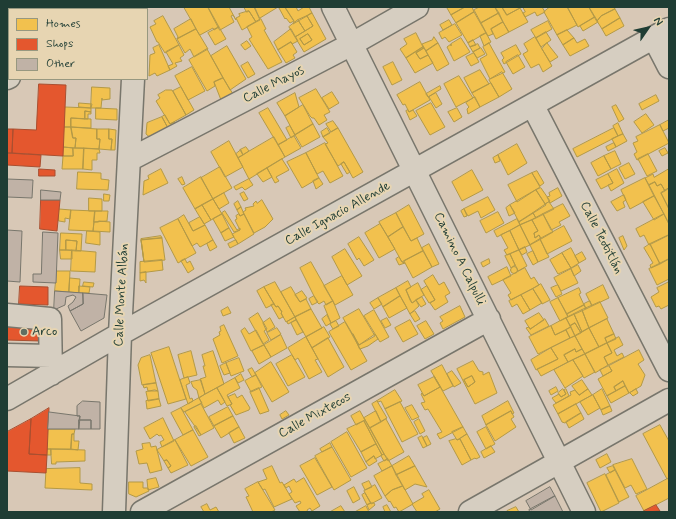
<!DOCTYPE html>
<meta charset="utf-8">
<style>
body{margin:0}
#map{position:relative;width:676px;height:519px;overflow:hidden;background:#d8c8b6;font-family:Mynerve,sans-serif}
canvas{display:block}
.frame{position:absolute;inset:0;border:8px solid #1f3d34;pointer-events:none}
.legend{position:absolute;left:8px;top:8px;width:140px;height:72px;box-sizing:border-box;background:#e7d5b2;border:1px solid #979880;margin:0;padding:5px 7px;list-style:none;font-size:12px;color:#1f3d34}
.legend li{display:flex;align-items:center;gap:8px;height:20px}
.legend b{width:20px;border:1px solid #979880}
.north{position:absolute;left:628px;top:8px;width:40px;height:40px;-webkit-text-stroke:3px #e7d5b2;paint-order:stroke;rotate:56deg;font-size:11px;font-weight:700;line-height:16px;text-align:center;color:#1f3d34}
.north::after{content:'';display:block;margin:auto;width:14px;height:18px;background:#1f3d34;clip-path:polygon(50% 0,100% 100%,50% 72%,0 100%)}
</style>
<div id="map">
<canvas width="676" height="519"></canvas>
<div class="frame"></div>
<ul class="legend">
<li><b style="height:11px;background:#f2c14e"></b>Homes</li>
<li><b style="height:11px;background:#e4572e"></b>Shops</li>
<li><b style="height:11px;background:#c0b2a6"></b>Other</li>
</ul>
<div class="north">N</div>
</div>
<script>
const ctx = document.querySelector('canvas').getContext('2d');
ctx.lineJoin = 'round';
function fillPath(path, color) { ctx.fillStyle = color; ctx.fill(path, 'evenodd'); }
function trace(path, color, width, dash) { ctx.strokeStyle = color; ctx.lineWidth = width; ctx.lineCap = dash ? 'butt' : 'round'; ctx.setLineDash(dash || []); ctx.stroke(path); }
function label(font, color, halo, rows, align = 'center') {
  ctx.font = font + ' Mynerve,sans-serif'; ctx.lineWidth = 4; ctx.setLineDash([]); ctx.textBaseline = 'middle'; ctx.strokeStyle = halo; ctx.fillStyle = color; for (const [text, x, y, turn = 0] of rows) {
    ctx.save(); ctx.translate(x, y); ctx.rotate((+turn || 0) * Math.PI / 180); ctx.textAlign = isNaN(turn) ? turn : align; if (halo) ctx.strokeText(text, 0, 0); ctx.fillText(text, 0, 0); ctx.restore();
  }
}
const homes = new Path2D(`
 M184,7H208L219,27L214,30L213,28L200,35Z
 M208,7H229L236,20L233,15L231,16L234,22L220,30Z
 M244,7H254L260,20L256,22L249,11L247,12Z
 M255,7H278L260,18Z
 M281,7H285L294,21L290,23L286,18L285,19L279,8Z
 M285,7H296L298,11L304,7H309L312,13L293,24L294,22Z
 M449,7H465L451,15L447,8Z
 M465,7H472L474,12L456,23L451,15Z
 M480,7H495L499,13L481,23L474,10Z
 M495,7H502L507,15L520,8L528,22L509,32Z
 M502,7H519L520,8L507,15Z
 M523,7H542L545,12L537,16L535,12L525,17L523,13L525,12Z
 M550,7H567L577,25L557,35L544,12Z
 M570,7H589L595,17L578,27L568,8Z
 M589,7H614L615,9L601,16L597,21Z
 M615,9L620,18L602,29L597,21L601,16Z
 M249,11L256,22L242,30L236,18L240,16L239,14Z
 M474,12L486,33L468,43L456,23Z
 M312,13L326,39L304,52L295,37L313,26L307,16ZM308,34L312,40L304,45L300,39Z
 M499,13L503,22L491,29L493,34L488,36L481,23Z
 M163,16L179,45L165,53L158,42H157L150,27L156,24L154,21Z
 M307,16L313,26L305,31L298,20Z
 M595,17L598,22L583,31L580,26Z
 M620,18L624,26L606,36L602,29Z
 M191,19L196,29L177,39L178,37L174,29Z
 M261,19L266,29L264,30L282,62L268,69L249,39L252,37L247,27Z
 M298,20L305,31L295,37L289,27Z
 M449,20L452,25L443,30L440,25Z
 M548,21L552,29L536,38L531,30Z
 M503,22L509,32L496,39L491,29Z
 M455,24L462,35L449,42L445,37L442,39L439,33Z
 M219,27L226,39L215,45L208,33Z
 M196,29L208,49L194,57L190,49L185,53L177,39Z
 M291,29L298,41L292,44L291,42L278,50L274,42Z
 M567,30L574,38L563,45L557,35Z
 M546,32L551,40L541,47L536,38Z
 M416,33L423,47L406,58L400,49L407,44L404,39Z
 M486,33L491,42L484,46L480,36Z
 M308,34L312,40L304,45L300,39Z
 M434,37L438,43L426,51L422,44L432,40Z
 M535,37L552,66L543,72L539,64L531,68L523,54L528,51L524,44Z
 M461,38L470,52L454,61L447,47L451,44V46V44Z
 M574,38L577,43L585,39L589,46L570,56L563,45Z
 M473,40L476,45L470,47L468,43Z
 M247,41L251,46L245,50L241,45Z
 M291,42L297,52L293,55L295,58L286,63L278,50Z
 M438,43L449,64L437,71L426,51Z
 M489,43L505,72L490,79L480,59L487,55L483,47Z
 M547,43L558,57L550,62L542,49Z
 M478,44L480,48L473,52L470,47Z
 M159,45L170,70L157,76L155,73L149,76L150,55L155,53L153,48Z
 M179,45L184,55L180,58L182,61L175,63L177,66L170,70L168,66L173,64L166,52Z
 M516,45L521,54L504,64L502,60L504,58L501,53Z
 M227,46L246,79L230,90L211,56Z
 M423,47L424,48L416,53L420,59L428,55L433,63L415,73L406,58Z
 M424,48L428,55L420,59L416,53Z
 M481,48L485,54L477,58L473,52Z
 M207,49L223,78L214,82L215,86L207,91L189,60Z
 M474,53L479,62L471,66L466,57Z
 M518,55L525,67L513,74L506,62Z
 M248,62L255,74L248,78L241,66Z
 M393,62L402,80L392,85L383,67Z
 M192,67L205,91L188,100L175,76Z
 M480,70L489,84L472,93L464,78Z
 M502,72L512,89L499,97L489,80Z
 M459,76L473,98L456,107L444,84Z
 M223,78L233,94L221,100L214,82Z
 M420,82L430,100L409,112L405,104L403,105L397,95Z
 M491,83L499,97L480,107L472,93Z
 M440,86L441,89L428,97L426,94Z
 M92,87L110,88V99L102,100V98L101,108H91Z
 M181,87L194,110L186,115L173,91Z
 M316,89L330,112L324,115L327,120L319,125L314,118H312L310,116L299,98Z
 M166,90H172L186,115L170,124L156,101L160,98L158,95Z
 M332,92L339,103L329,109L322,98Z
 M295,93L299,107L285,116L277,103Z
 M436,93L442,104L436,108L429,97Z
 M656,95L659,101L642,110L639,104Z
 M475,97L480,107L468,114L467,109L469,107L466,103Z
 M79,103L92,104L91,108L79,107Z
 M431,103L445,127L430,135L416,111Z
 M303,105L313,124L295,135L285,116Z
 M616,105L624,119L619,122L612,107Z
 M65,107L91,108V112L85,111V119L71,118V127H64Z
 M96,108L117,109V120L96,119Z
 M268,108L287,140L278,145L259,113Z
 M457,108L462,117L454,122L448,112Z
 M408,110L409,112L413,110L417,116L410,120L406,111Z
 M85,111L91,112V114H88V119H85Z
 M646,114L654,125L642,133L634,122Z
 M165,115L170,124L174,122L176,126L169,130L162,117Z
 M162,117L169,130L152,139L146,134L147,123Z
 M71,118L91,119V128L71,127Z
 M669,120V128L663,131L660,125Z
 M333,121L338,128L331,132L326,124Z
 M618,123L623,134L618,136L613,126Z
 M313,124L320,137L302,147L295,135Z
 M660,125L669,143L637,160L634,154L637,152L633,143L638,141L636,137Z
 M290,126L295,135L291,138L286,128Z
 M64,127H71L73,138H76L75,148L63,147Z
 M71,127L97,129V139H100L99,149L75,148L76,138H73Z
 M327,128L330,133L323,137L321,132Z
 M338,128L363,172L353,178L344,162L338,166L325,144L328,143L323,137Z
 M614,128L618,136L577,157L573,149Z
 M97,129H109V139H112L111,150L99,149L100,139H97Z
 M109,129L116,130L115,150H111L112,139H109Z
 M623,134L627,141L616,147L612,139Z
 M294,136L301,148L285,157L278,145Z
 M274,137L285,157L249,179L238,158Z
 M229,141L243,167L225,177L211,152Z
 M325,143L343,176L330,183L323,171L317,174L306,153Z
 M614,143L616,147L608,151L606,147Z
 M517,144L527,163L508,175L498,155Z
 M63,147L73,148V156H63Z
 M246,147L249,151L243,155L240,150Z
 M73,148H84L83,169H62L63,156H73Z
 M84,148L99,149L100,153H97V160H92V170L83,169Z
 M665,148L668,153L662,156L659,151Z
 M241,150L243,155L238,158L236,154Z
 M615,151L621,164L611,169L604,156Z
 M306,153L319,178L302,188L287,162Z
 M648,154L657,171L647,176L638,159Z
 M498,155L500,161L495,163L493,158Z
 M604,156L611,169L598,176L591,163Z
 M282,159L289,170L276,177L279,181L275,183L267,168Z
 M344,162L350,172L347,174L341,164Z
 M629,163L635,174L625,179L619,168Z
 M220,167L232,188L213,199L201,178Z
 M267,168L272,177L263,182L257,174Z
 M161,169L168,183L143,195L144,181L149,179L148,176Z
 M617,169L624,183L611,191L608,185L613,183L608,174Z
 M669,169V188L665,191L661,184L657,186L655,182L649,185L645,178L653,174L654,177Z
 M472,170L483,190L462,201L452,182Z
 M537,171L544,183L540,186L532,173Z
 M78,172L101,173V179L109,180L108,190L77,189Z
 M532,173L540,187L517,202L508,185Z
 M608,174L613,183L601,189L596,180Z
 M182,177L185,184L182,185L178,179Z
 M201,177L213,199L195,209L183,188Z
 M319,178L323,184L316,189L313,181Z
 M645,178L654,196L630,209L621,190Z
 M249,179L253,185L245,190L242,187L236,190L234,187Z
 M655,182L657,186L661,184L665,191L661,193L669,209V224L649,185Z
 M541,188L550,201L545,204L536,190Z
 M558,188L562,196L550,203L547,197L550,196L549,193Z
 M669,188V209L661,193Z
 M536,190L546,205L519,222L510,205Z
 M244,192L248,199L244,201L240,194Z
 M224,193L229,203L219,209L213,199Z
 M104,194L110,195L109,201H104Z
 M624,195L626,200L623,202L625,207L617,211L611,202Z
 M654,196L664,214L654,220L643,202Z
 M488,197L495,210L481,218L478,211L468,216L464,209Z
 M89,198L102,199V211H89Z
 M213,199L222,214L211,220L202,205Z
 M262,200L273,219L265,227L254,233L243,212L246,210L245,208L254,206L253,204L256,201L257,203Z
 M238,201L241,207L237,210L234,204Z
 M549,202L554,209L536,218L533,213Z
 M563,204L570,216L559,222L561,225L551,230L543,214Z
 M202,205L211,220L204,224L195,209Z
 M409,205L424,234L411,241L396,213Z
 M510,205L515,213L509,216L506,208Z
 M241,207L244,214L240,216L237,210Z
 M59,209L71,210L70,219L65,218V222L59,221Z
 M464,209L467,216L464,217L461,211Z
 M71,210L95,211L93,231L69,230Z
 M95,211H108L107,221L94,222Z
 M225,211L237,230L240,228V230L234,232L222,213Z
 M498,212L504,223L486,233L480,221Z
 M396,213L403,227L388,237L379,222Z
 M533,213L536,218L520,225L519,222Z
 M222,214L229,228L221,233L213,219Z
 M239,214L240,216L244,214L254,234L238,244L232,234L240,230L235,220L237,219L236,216Z
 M543,214L553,232L541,239L539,235L535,238L534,233L538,231L532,220Z
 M664,214L669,224V235L649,245L644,235L640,237L636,229Z
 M184,215L193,231L205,225L213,240L200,247L197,243L192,246L178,219Z
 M200,217L205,225L193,231L189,223Z
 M178,219L196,253L178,263L160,228Z
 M517,219L520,225L497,237L494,231Z
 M532,220L538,231L534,233L535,238L539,235L541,239L530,245L520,225Z
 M99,221L110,222V232L93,231L94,222H98Z
 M380,224L395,249L379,258L365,233Z
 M520,225L530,245L519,250L510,231Z
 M564,226L572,241L547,254L540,239Z
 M403,227L411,241L417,238L423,251L402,262L388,237Z
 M229,228L234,237L225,241L221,233Z
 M87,231L100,232V245L86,243Z
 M510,231L519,250L507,255L504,250L508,248L501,235Z
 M61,233L82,234L81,251H76L77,241L66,240V250H60Z
 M669,235V259L660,264L650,244Z
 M161,236L162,238L141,240L144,262L141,239Z
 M623,236L627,246L624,250L619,238Z
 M359,237L374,260L364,266L359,258L357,260L348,244Z
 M162,238L165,260L144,262L141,240Z
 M540,239L549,257L538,262L530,245Z
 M66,240L77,241L76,251L66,250Z
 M213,240L217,247L210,251L207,244Z
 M236,240L238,244L230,248L228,244Z
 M429,244L439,264L432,267L422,248Z
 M650,244L660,264L651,268L650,265L653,263L644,248Z
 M525,247L527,252L522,255L519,250Z
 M571,248L579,263L571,268L562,253Z
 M345,249L362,276L347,285L332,257Z
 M60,250H72V259H61Z
 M72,250L96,252L95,272L71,271Z
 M519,250L527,266L518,271L510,254Z
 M423,251L432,267L413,278L404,261Z
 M533,251L538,262L533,265L527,254Z
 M582,252L586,259L579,263L575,256Z
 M562,253L571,268L558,274L550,260Z
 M510,254L515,265L511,268L505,256Z
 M399,257L402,262L405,263L399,265L396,259Z
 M185,259L187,263L190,261L194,269L188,273L181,261Z
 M489,259L490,263L483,267L481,263Z
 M669,259V279L657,285L649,269Z
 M162,260L163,270L140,273V262Z
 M311,262L333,301L326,305L324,301L319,304L317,302L300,268Z
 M578,265L581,271L574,276L571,269Z
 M510.5 270a3.5 3.5 0 1 1 7 0a3.5 3.5 0 1 1-7 0Z
 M507,267L511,276L492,285L488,277Z
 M525,268L531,279L534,277L539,285L511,300L508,295L511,293L503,280Z
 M571,269L578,283L561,291L554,278Z
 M57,271H70L69,292L55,291Z
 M146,272V283L144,280L140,281V273Z
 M433,275L439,285L444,282L450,293L445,296L448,302L435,310L430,303L435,300L424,281Z
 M342,276L353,295L335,305L324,286Z
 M70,278L80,279L79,293L69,292Z
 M408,281L411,287L406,290L410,300L412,303L416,300L419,306L410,314L396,288Z
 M84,282L94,283L93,287L83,286Z
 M275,282L295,317L286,322L281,313L282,312L278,306L276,307L264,287Z
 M669,282V305L661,309L659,306L656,307L651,297L659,292L657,288Z
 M418,283L424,295L412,303L406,290Z
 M541,284L550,300L542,304L533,289Z
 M558,285L562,294L556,297L551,288Z
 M603,285L609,298L592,306L586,294Z
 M79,286L90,287L89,293H79Z
 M427,286L435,300L429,303L421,290Z
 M264,287L274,304L266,308L257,291Z
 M291,287L300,302L306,299L311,309L295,317L281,292Z
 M396,288L400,296L383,307L378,298Z
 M579,288L581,293L579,294L584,305L567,314L558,298Z
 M533,289L542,303L530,310L521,295Z
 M302,291L307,298L300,302L295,295Z
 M521,295L530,310L523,314L517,304L512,307L509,301Z
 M314,296L318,302L312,305L309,299Z
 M400,296L407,308L389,318L383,307Z
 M422,297L426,304L421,307L416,300Z
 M378,298L382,304L374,309L370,303Z
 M558,298L568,317L560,321L550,302Z
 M333,301L340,318L331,323L324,306Z
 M590,301L592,306L586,309L584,304Z
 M600,302L608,318L589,328L582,310Z
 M274,304L276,307L278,306L282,312L281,313L283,317L279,319L271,305Z
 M584,305L586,309L568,317L567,314Z
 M460,306L465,317L443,329L440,323L443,321L440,317Z
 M228,307L231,313L223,316L221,311Z
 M311,309L322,328L306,337L295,317Z
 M359,309L375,336L359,345L343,318Z
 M374,310L389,337L380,342L364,316Z
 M582,310L589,328L582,332L574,314Z
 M415,311L420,319L415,322L410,314Z
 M258,313L267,329L264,331L269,340L263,344L249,319Z
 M539,313L544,320L530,329L525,321Z
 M574,314L582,332L581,333L575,323L570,326L566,318Z
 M327,315L331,323L326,326L322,319Z
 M295,317L296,320L288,324L287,322Z
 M270,318L275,327L267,332L263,323Z
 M387,318L391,325L385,328L381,321Z
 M566,318L571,327L555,335L551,326Z
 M545,319L549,326L531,335L526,328L529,327L530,329Z
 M607,319L614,334L605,338L607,343L599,347L589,328Z
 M296,320L303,332L297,335L291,323Z
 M410,320L418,334L403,342L395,328Z
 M336,321L339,326L333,329L330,324Z
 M426,321L434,334L425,339L417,326Z
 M345,322L367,361L351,370L329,332Z
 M575,323L581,333L575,336L570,326Z
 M224,325L238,356L222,363L213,339L220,335L219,332L221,331L220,327Z
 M551,326L555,335L566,330L570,338L538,354L529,337Z
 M324,327L330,337L312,348L306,337Z
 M571,327L575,336L570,338L566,330Z
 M245,328L249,334L256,330L264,345L251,351L241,331Z
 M277,328L281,334L271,340L267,333Z
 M589,328L599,347L585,354L575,336Z
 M353,334L359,345L375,334L378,339L368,346L360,349Z
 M614,334L616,339L607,343L605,338Z
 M281,335L287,348L271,357L264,345Z
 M575,336L582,349L576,352L575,349L564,355L568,362L541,376L537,369L558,359L551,348Z
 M306,337L318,359L315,360L322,372L309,379L298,358L295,360L288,348Z
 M619,337L623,345L614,350L617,356L622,353L624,357L608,365L604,357L612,353L607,343Z
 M328,338L344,367L328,377L312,348Z
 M607,343L612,353L604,357L608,365L595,373L585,354Z
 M264,345L271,357L259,364L252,351Z
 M169,347L186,399L168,404L151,353Z
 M551,348L558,359L536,370L531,360Z
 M575,349L576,352L582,349L585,354L568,362L564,355Z
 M639,350L644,360L638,364L645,375L641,386L629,393L623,381L614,387L616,391L607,396L598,379L612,371L609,366Z
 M191,351L197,375L184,378L178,355Z
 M213,351L224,384L205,394L200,379L206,377L203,366H205L202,355Z
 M585,354L595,372L584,378L573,360Z
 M150,355L156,383L142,385L138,365L141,358Z
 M292,355L305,377L288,386L276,364Z
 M239,358L244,371L231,376L226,363Z
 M573,360L583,376L565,388L554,370Z
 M473,361L479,371L483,372V375L489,372L497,393L475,404L457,369ZM472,376L475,382L468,387L464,380Z
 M271,362L289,392L272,402L255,373Z
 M226,363L230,373L224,375L220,366Z
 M442,365L453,386L443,391L431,371Z
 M609,366L612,371L603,376L600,370Z
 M252,368L256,375L252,377L248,370Z
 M452,371L461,383L454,387L447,374Z
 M241,374L244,380L238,383L235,378Z
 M256,375L262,387L251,392L245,381Z
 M434,376L463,427L440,439L437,434L442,432L428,409L425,410L421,403L425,402L421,394L422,393L424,396L440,387Z
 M472,376L475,382L468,387L464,380Z
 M188,377L190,383L186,385L190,399L192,398L193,401L188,404L180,380Z
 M434,377L440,387L424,396L418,385Z
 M235,378L240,388L227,395L232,404L227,406L217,388Z
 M201,380L205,394L199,398L197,390L193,387L191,382Z
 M582,380L588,389L579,395L572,386Z
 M623,381L625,386L616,391L614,387Z
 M156,383L158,391H148L147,387L144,388L143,385Z
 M625,386L629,393L611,403L607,396Z
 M556,387L558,391L551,395L549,391Z
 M217,388L225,402L221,405L218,400L204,408L199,398Z
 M259,388L269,411L260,414L250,392Z
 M563,389L566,394L561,397L558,393Z
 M566,389L569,396L556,403L552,398L559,394L561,397L566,394L564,390Z
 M588,389L592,395L558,414L553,405L571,395L570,392L575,390L579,395Z
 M602,389L610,406L601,410L593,395Z
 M636,389L638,393L633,396L630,393Z
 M155,390L158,391L159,399L148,401L146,392Z
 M395,390L402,401L385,409L381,401L378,402L377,401Z
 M235,394L237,398L242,395L250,408L249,410L236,415L230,405L232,404L228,397Z
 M593,395L600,408L588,415L580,402Z
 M199,398L202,403L184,412L181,408Z
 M159,399L161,406L147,409L146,401Z
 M377,401L387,418L381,422L372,404Z
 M508,401L514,413L512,414L511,411L486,425L482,416Z
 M400,402L418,434L402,442L385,409Z
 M201,404L214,428L201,435L185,412Z
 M576,404L581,413L565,423L562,422L558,414Z
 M412,405L419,417L412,420L405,408Z
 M610,406L612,411L603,415L601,410Z
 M228,407L233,416L214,426L209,417Z
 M181,408L193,430L183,435L171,413Z
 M286,411L289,415L282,419L280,415Z
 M360,411L365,420L356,425L351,416Z
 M376,411L381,422L370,428L364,418Z
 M511,411L514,417L511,419L516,427L495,441L486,425Z
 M581,413L584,419L569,428L566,422Z
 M233,416L239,427L221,438L214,426Z
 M163,418L174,441L162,447L160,442L164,440L161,435L159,436L157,434L150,439L144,428Z
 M386,419L404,452L388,461L370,428Z
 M419,419L425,431L420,434L414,422Z
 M365,420L384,454L382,455L364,421Z
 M364,421L376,444L361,452L347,429Z
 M660,425L669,441V478L667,479L643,434Z
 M196,426L201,435L199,436L194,427Z
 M239,427L245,438L234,443L229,433Z
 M463,427L467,434L457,440L452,432Z
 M486,427L495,444L486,449L477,432Z
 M48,429H75L74,434H72L71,449H47Z
 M193,430L208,457L191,466L175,440Z
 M347,432L367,468L351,477L331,442Z
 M72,434H74V441H79L78,450L71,449Z
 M467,434L480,457L476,459L475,458L471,460L460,439Z
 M422,436L427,446L423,448L418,438Z
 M427,436L431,444L427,446L423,438Z
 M456,439L457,440L460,439L471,460L462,465L449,441Z
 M175,440L188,465L171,473L168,468L171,466L167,460L164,461L157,450Z
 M150,443L151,447L156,446L162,470L150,473L147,463L139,464L136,451L143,449L142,444Z
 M330,443L332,447L322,452L320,449Z
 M376,444L382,455L375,459L374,456L366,462L361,452Z
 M491,446L495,452L484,458L481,452Z
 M332,447L351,480L334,490L315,456Z
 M47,449H51V455H47Z
 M51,449L85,450V461L56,462V464H52Z
 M384,454L388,459L384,461L381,456Z
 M607,454L611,462L600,468L596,460Z
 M374,456L377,461L369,466L366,462Z
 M409,456L415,466L396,475L392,466Z
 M315,458L332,487L317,495L300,466Z
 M388,459L392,466L382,471L378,464Z
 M632,459L647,489L636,494L631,485L625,488L613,465Z
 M167,460L171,466L168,468L164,461Z
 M272,466L280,483L282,482L292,499L274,507L265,489L263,490L258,482L267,479L263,470Z
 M392,466L403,486L392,490L385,496L374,476Z
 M415,466L427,487L415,484L405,490L396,475Z
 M613,466L615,470L610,473L607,468Z
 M80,468V483L92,484V490L45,488L46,469Z
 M615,470L629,497L619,502L606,475Z
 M605,474L619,503L601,512L587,483Z
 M156,478L159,487L148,490L147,480Z
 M304,478L320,506L312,511L310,508L307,510L308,512H300L296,506L301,503L300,501L295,503L289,494L292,492L289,486L286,488L284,485L294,479L296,482Z
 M669,478V498L644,511L636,496Z
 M369,481L372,487L365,490L362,484Z
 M129,482H143V488H148L149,491L136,497L129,494Z
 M258,482L275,510L271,512H253L246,497L249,496L245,489Z
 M375,485L382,498L371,504L364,491Z
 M403,486L413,504L399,512L396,507L394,508L390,501L389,502L385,496L392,490Z
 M354,487L360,499L353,503L347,491Z
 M429,490L440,509L435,512H417L412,504L424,497L422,494Z
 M365,493L371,503L367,505L362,495Z
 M371,503H374L375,505L369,510L367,505Z
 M207,504L210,510L216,507L219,512H204L201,507Z
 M387,505L391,512H385L383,507Z
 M341,506L345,512H330Z
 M366,506L369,512H355Z
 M516,507L519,512H507V511Z`);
const shops = new Path2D(`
 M39,84L66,85L63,156L12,153L13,129L36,130Z
 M7,129H13L12,153H7Z
 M7,153L41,155L40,167L7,165Z
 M39,169L55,170V176H39Z
 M41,200H60L57,231L40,229Z
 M20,286L48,287V305L19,304Z
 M7,322L42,323L41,341L7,340Z
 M49,408L47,455L29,454L31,419Z
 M31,419L29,454L47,455L46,473L7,471V432Z
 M656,505L660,511L645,512L644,511Z`);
const building = new Path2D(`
 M7,179L33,180L32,198L7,197Z
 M41,190L61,192L60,200H41Z
 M7,230L22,231L20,282L7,281Z
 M43,232L58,233L56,283L33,282V274H41Z
 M55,291L83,293V304L70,311L68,306L73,302L76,297L73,295L66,297L65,305L54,310Z
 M83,293L107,295L104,318L81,331L70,311L83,304Z
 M83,401L100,402V429H91V420H79L80,416H77V406Z
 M49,412L80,416L79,429H48Z
 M79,420H91V429H79Z
 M550,487L555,496L531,510L526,501Z
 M555,496L563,512H530L529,510Z`);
const minor = new Path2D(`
 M97,7L98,9
 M333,7L584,512
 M130,9L133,7
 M654,38L669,67
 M7,78L9,77
 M533,106L669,370
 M129,160L352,44L417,7
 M7,315L50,319L51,374
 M7,355L51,356
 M7,399L120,334L669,29
 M114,512L120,334L133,79
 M142,512L489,319
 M470,512L669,400`);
const markers = [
 [24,332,4,"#606e62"]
];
const streetNames = [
 ["Calle Mayos",274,85,-27],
 ["Calle Ignacio Allende",338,214,-29],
 ["Calle Teotitlán",601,238,63],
 ["Camino A Calpulli",459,259,64],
 ["Calle Monte Albán",122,295,-87],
 ["Calle Mixtecos",315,416,-29]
];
const poiNames = [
 ["Arco",32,332]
];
fillPath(homes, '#f2c14e');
trace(homes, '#b39946', 1);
fillPath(shops, '#e4572e');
trace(shops, '#a94f30', 1);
fillPath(building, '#c0b2a6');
trace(building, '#78766c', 1);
trace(minor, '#78766c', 25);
trace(minor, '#d6cec1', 22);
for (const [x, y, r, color] of markers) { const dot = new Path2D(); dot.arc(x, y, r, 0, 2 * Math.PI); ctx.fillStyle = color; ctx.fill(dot); trace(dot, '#e7d5b2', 1.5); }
label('13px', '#1f3d34', '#e7d5b2', streetNames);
label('13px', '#1f3d34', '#e7d5b2', poiNames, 'left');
</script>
